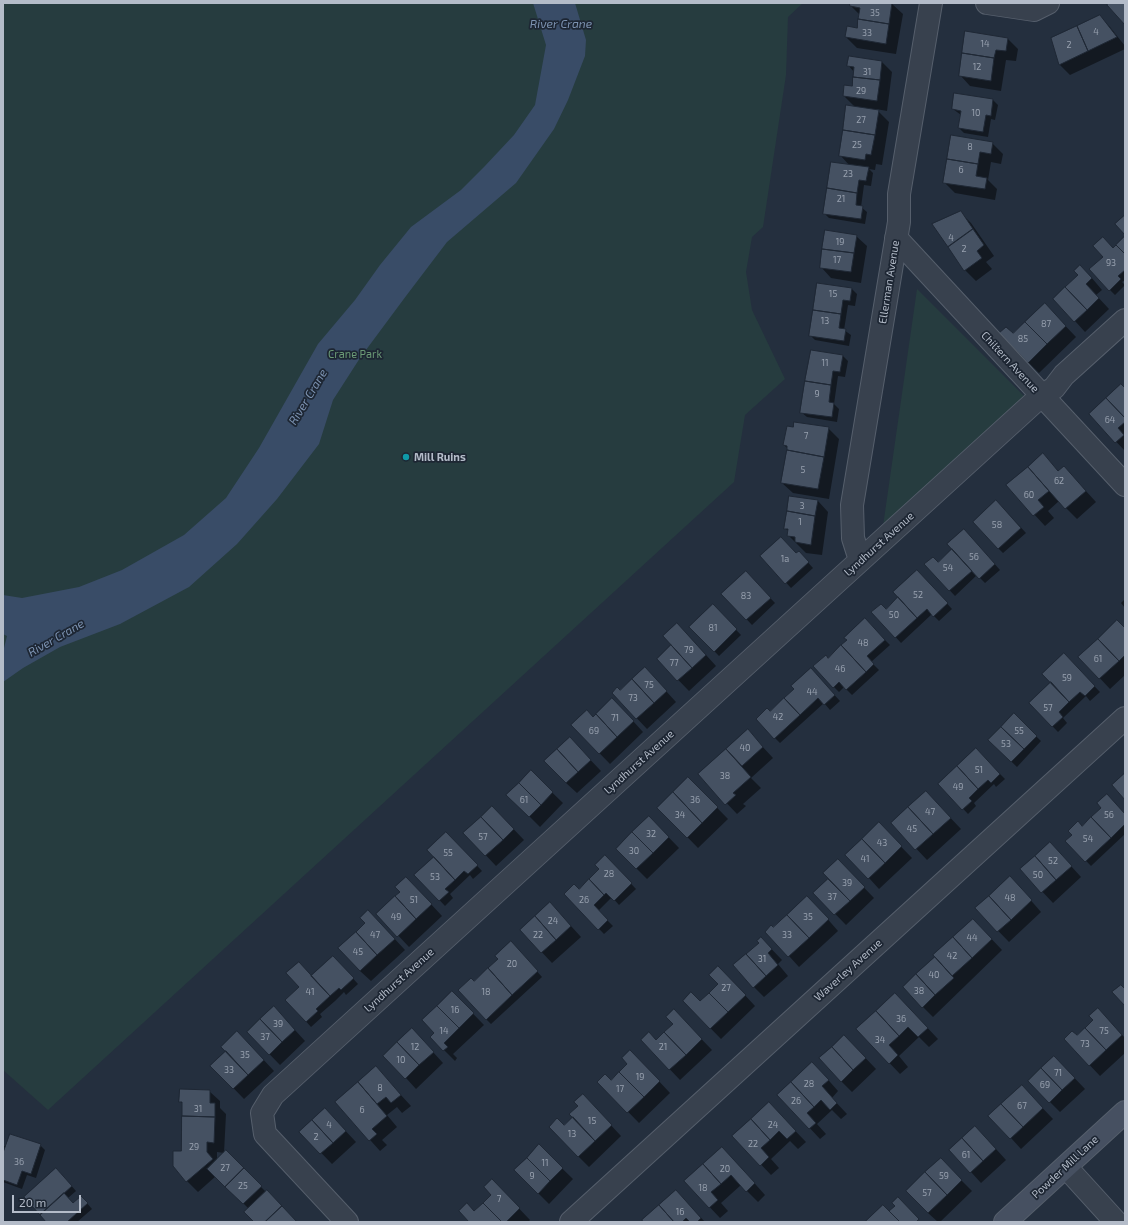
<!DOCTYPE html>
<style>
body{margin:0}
#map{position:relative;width:1128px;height:1225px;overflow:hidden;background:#242f3e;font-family:"Exo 2",sans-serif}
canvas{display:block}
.frame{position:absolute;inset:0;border:4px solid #b4bcc9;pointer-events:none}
.scale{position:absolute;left:12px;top:1195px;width:69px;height:18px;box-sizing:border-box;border:2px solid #b4bcc9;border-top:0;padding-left:5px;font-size:12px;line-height:14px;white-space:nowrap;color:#b4bcc9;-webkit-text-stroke:3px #1d2633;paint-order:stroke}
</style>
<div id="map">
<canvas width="1128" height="1225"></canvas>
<div class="frame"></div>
<div class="scale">20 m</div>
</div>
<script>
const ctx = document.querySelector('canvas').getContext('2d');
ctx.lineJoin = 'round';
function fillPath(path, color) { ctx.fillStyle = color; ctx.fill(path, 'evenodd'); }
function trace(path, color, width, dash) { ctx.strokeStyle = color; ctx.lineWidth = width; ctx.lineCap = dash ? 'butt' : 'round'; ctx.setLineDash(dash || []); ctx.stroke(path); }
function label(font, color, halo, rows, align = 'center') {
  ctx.font = font + ' "Exo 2",sans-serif'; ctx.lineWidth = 3.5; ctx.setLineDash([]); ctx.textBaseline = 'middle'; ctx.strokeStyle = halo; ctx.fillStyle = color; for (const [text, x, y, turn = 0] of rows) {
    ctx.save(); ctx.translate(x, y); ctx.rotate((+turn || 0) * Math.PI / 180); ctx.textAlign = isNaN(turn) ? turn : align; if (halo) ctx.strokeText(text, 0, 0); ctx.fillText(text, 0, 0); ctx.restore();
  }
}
const green = new Path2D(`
 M3,3H803L788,17L786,75L763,227L752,237L746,272L752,310L785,379L745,415L734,482L48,1110L3,1070Z
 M917,289L1030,402L882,533Z`);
const water = new Path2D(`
 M533,3H575L586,40L585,56L568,100L554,129L516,183L447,242L406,296L360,358L333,400L319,444L277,499L237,544L189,587L120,624L60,647L23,668L3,682V652L7,636L3,634V595L22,598L79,587L122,570L184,535L226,498L259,448L318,344L355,300L380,265L411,227L461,190L484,167L514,135L535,105L546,45Z`);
const shadow = new Path2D(`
 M851,3L892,4L903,14L896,54L857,48L846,37L857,29L860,15L851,6Z
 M1100,16L1110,27L1125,46V49L1070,75L1060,65L1052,39Z
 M1008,39L1018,49L1016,61L1006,60L1001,91L970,86L960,75Z
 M882,62L892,72L887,111L876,109L889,122L882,165L876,164L875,170L869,169L873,173L871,186L864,185L861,207L867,212L865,224L829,218L824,213L850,166L840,155L856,108L844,96L853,87L854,72L848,65Z
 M993,100L998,105L995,120L991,119L988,137L964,133L959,128L961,115L953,109Z
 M952,137L992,143L1003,154L1001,164L991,162L988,180L997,189L995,200L955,193L944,182Z
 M960,212L971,223L994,256L986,262L992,269L976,281L965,270L933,225Z
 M856,236L867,246L861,283L831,278L821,267Z
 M1125,238V280L1122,282L1125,285L1115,295L1110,290L1113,249Z
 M1079,275L1091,277L1102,290L1096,295L1109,309L1085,332L1075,321Z
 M817,284L852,289L857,294L855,306L848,305L844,330L851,335L849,346L815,340L810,335Z
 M1055,315L1076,337L1039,373L1028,362L1013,335Z
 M843,356L848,361L845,377L838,376L834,404L839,409L837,422L807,417L801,412Z
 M1125,389V451L1090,414Z
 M828,428L839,439L829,499L793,493L782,483L788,449L784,445Z
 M1043,455L1059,472L1064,467L1096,502L1077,519L1059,501L1048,511L1054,518L1045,526L1008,486Z
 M818,501L828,512L822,555L806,553L788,535L789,532L785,528Z
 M1001,506L1026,533L1003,553L998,548Z
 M969,535L1000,570L985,583L977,575L955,596L926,565L938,564Z
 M796,554L803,557L813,568L791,588L762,556Z
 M922,576L952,609L939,621L932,614L901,643L873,612L886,610Z
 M751,578L775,603L752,625L723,594Z
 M1125,599V608L1121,603Z
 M713,606L741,635L719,656L691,627Z
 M870,625L890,645L871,662L879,670L852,695L844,687L839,692L834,687L828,659Z
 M1125,629V675L1110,689L1080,657Z
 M688,635L716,666L689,691L658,659L673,645Z
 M1064,655L1100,692L1090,701L1086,696L1063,718L1067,723L1058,732L1030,703L1052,682Z
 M816,675L840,701L830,710L824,703L780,743L775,738L770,713Z
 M655,679L676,702L647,729L613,693Z
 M623,710L643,732L610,764L572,725Z
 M1014,715L1041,741L1017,767L989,740Z
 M748,731L773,758L751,778L761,788L743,804L746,806L737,814L699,774Z
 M580,749L601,771L577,793L566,783Z
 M976,750L1005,779L996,787L994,784L974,803L976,806L968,814L940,784Z
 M531,772L563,803L540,827L508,795Z
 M688,778L728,819L698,848L659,808Z
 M926,792L961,829L927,860L892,823Z
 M1102,808L1125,815V834L1091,866L1067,841Z
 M649,817L679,848L647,879L617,849Z
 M503,818L524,840L496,866L465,833Z
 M879,824L912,858L879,889L869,878Z
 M446,833L482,871L473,879L470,875L450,894L453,898L445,906L416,875L435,857Z
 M1060,854L1081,877L1053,903L1021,869Z
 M605,856L636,889L619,905L612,897L598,911L613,926L604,934L565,894L579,890L601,869Z
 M848,871L874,898L846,925L815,893L830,879Z
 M1020,888L1041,912L1009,942L976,908Z
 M417,889L442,916L409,947L378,914Z
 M818,908L838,931L799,967L789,956L773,929Z
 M560,914L581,937L552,963L521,930Z
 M379,922L405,950L371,981L360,971Z
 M984,931L1002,950L933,1017L923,1007Z
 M761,938L782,960L778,964L788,976L764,997L754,987Z
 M516,948L542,977L491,1024L486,1019L474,983Z
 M338,962L358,984L346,995L344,992L335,1001L320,1014L322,1017L311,1027L287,1000L312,977Z
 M729,978L755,1006L721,1039L684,1001L700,1002L720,984Z
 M452,992L484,1025L453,1054L457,1058L455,1061L431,1037L435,1033Z
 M906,1005L938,1039L929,1047L919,1037L899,1056L908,1067L900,1074L857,1029Z
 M284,1018L305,1041L280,1065L248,1032Z
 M1094,1020H1108L1125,1038V1053L1100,1076L1065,1039L1077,1037Z
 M684,1021L712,1050L680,1080L642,1040L656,1041L674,1024Z
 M422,1040L443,1063L416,1089L406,1078Z
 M248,1043L274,1071L244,1099L212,1066Z
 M855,1047L876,1069L852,1092L841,1081Z
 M641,1062L670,1093L639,1123L599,1082L611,1081L629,1064Z
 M376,1068L411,1106L402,1113L397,1107L387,1115L397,1127L382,1140L387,1145L380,1151L336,1102Z
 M1065,1068L1085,1089L1060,1112L1050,1102Z
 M823,1074L838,1091L832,1098L847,1114L841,1119L832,1110L817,1124L826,1134L820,1139L779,1095Z
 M209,1091L220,1101V1108L226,1114L224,1153L217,1152V1160L226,1152L296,1222H255L249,1209L216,1176L198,1192L187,1181L182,1152L183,1104L180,1101Z
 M1032,1097L1053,1119L1021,1149L1011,1138Z
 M593,1106L621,1136L589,1167L578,1156L564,1127Z
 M325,1109L356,1142L332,1164L301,1132Z
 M779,1114L806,1142L798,1149L790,1141L771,1159L779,1168L771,1175L734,1136Z
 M986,1138L1006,1160L981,1183L971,1172Z
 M40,1145L45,1150L36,1178L27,1175L22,1189L3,1182V1146Z
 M539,1146L573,1179L549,1204L515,1170Z
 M732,1158L765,1195L758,1202L741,1185L721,1203L728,1211L720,1218L685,1181Z
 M951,1170L972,1191L940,1222H938L928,1213Z
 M61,1174L76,1191L68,1198L74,1204L86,1202L92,1209L77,1222H48Z
 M492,1180L530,1220L528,1222H471L474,1212L492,1195Z
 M686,1202L705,1222H645Z`);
const building = new Path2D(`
 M850,3H892L889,24L858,19L860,8L850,6Z
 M1109,3H1125V25L1107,5Z
 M1100,15L1117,37L1088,51L1077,26Z
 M858,19L889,24L886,44L845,37L847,26L857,28Z
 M1077,26L1088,51L1059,65L1051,38Z
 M965,31L1008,38L1006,51L996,50L994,58L962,53Z
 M962,53L994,58L991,81L959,76Z
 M849,56L882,61L880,80L853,77L854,67L847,66Z
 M853,77L880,80L877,101L843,96L844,85L852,86Z
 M954,93L993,99L991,116L986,115L983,132L958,128L961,111L952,109Z
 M846,105L879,110L875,135L843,130Z
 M843,130L875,135L871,155L866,154L865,160L839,156Z
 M951,135L993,142L991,154L980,152L978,164L947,159Z
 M947,159L978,164L976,176L987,178L985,189L943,183Z
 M831,162L869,167L866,181L859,180L857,193L827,188Z
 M827,188L857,193L856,205L863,206L861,219L823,214Z
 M961,211L973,229L948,247L932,224Z
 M1125,215V235L1115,224Z
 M973,229L984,245L977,251L982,258L964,271L948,247Z
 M825,230L857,235L854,253L822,249Z
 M1125,236V254L1116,245Z
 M1103,237L1113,248L1116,245L1125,254V270L1118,276L1121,279L1109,291L1089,269L1103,257L1093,246Z
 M822,249L854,253L851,272L820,268Z
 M1080,265L1092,278L1086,284L1099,298L1087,310L1065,287L1078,275L1074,271Z
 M817,283L852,288L850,301L843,300L841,314L813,310Z
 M1065,287L1087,310L1074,322L1053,299Z
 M1045,303L1066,326L1047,344L1025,322Z
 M813,310L841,314L839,328L846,329L844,341L809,336Z
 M1025,322L1047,344L1028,363L999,333L1006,327L1013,333Z
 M811,350L843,355L840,372L833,371L831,385L805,381Z
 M805,381L831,385L829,402L834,403L832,417L800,413Z
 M1121,384L1125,388V418L1106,398Z
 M1106,398L1125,418V422L1118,428L1124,435L1115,443L1089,414Z
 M794,422L829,427L824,457L787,450V446L783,445L787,426L793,427Z
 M787,450L824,457L818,489L781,483Z
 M1043,453L1058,471L1064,466L1086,491L1065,509L1028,467Z
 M1028,467L1049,491L1038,500L1044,507L1033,516L1006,485Z
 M789,496L818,500L815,516L787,511Z
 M996,500L1021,528L998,549L973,522Z
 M787,511L815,516L811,545L795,542V537L787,536L788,529H784Z
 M964,529L995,564L979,579L947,544Z
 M781,537L796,553L799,551L809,562L785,584L760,556Z
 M952,549L972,571L949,591L924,564L933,557L938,562Z
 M917,570L948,603L933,617L927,609L917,618L893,592Z
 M746,571L771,598L746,620L721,594Z
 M898,597L917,618L895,638L871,612L881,604L886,609Z
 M713,604L737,629L714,652L689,627Z
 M865,618L885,640L867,656L874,664L866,672L841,645L847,640L844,638Z
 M1117,620L1125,628V655L1119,661L1098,639Z
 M677,623L706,655L692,668L663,636Z
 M1098,639L1119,661L1099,679L1078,657Z
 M671,645L692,668L677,681L657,659Z
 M841,645L866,672L846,690L839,682L833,688L813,666L826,655L828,658Z
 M1064,653L1095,686L1085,696L1080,692L1069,702L1042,674Z
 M645,667L667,691L654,703L632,679Z
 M811,668L835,695L824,705L818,698L800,715L784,698L794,689L791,686Z
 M632,679L654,703L636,719L612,693L617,687L620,690Z
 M1051,682L1069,702L1059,712L1063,717L1052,727L1029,703Z
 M612,698L634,721L617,737L596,714Z
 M784,698L800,715L774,739L756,719L767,708L770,711Z
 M587,710L593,717L596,714L617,737L599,754L571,725Z
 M1014,713L1037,736L1024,749L1001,727Z
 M1001,727L1024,749L1011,762L988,740Z
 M748,729L763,747L742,766L726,749Z
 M570,737L591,760L578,772L557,749Z
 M976,748L1000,774L991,783L988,780L978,789L957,766Z
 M557,749L578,772L566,783L544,761Z
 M726,749L751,777L733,793L736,795L725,805L698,774Z
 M957,766L978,789L969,798L972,801L962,810L938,784Z
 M531,770L553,792L541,805L519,783Z
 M1125,773V800L1112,785Z
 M688,777L718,807L702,823L673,792Z
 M519,783L541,805L529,817L506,795Z
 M926,791L951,818L933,834L908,807Z
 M673,792L702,823L687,838L657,808Z
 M1107,794L1125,814V824L1111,838L1091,817L1101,808L1097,803Z
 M492,806L514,829L503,840L481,817Z
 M908,807L933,834L915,850L891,823Z
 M649,816L669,837L653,853L632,832Z
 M481,817L503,840L485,856L463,833Z
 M1091,817L1111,838L1085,862L1065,841L1072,835L1068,831L1078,821L1082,826Z
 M879,822L902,846L885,863L862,839Z
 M446,832L478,865L468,874L464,871L455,880L427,850Z
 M632,832L653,853L636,869L616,849Z
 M862,839L885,863L868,879L845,855Z
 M1050,842L1072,866L1056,880L1035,856Z
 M605,855L632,883L614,901L606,893L604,895L589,879L599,869L595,865Z
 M1035,856L1056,880L1041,893L1020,869Z
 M434,857L455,880L445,889L449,892L439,901L414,875Z
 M838,859L865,887L850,901L823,873Z
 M1010,876L1032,900L1011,920L989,896Z
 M406,877L432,904L416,919L395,896L400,892L395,887Z
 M589,879L604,895L594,905L608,920L598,930L564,894L574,884L579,889Z
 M828,879L850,901L834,915L813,893Z
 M395,896L416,919L397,937L376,914Z
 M807,896L829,919L809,938L787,915Z
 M989,896L1011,920L997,932L975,908Z
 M550,902L571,926L556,940L535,916Z
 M368,910L395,939L377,955L356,932L365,923L360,918Z
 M787,915L809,938L788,957L765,932L771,925L773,927Z
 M535,916L556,940L541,953L520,930Z
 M973,919L992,939L972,958L953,937Z
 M356,932L377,955L360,971L338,948Z
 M761,937L772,949L768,953L778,965L766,976L746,954L759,943L757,941Z
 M953,937L972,958L952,976L933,955Z
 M511,941L538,971L512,995L488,968L498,959L495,956Z
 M746,954L766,976L753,988L733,965Z
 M333,956L354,978L341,990L339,988L330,996L311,976Z
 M935,957L954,978L935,995L916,974Z
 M299,962L330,996L316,1009L318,1011L306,1022L285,1000L299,987L286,973Z
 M718,966L746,995L728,1012L709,993L718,984L709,975Z
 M488,968L512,995L486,1020L458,990L471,978L474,981Z
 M916,974L935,995L922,1008L903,987Z
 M1121,985L1125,989V1006L1112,992Z
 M452,991L474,1013L459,1028L437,1006Z
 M691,992L700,1001L709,993L728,1012L710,1029L683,1001Z
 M895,993L928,1028L918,1037L908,1027L899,1036L876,1011Z
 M274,1006L295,1030L282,1042L260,1019Z
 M437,1006L459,1028L444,1043L448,1047L443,1051L430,1037L434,1033L422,1020Z
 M1098,1008L1122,1035L1106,1050L1085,1028L1093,1020L1089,1016Z
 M674,1009L702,1039L686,1055L664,1032L673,1024L666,1017Z
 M876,1011L899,1036L889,1045L898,1055L889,1064L856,1029Z
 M260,1019L282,1042L269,1055L247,1032Z
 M412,1028L434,1052L419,1065L397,1042Z
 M1085,1028L1106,1050L1089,1066L1064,1039L1072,1031L1077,1035Z
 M237,1031L264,1060L248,1075L221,1047Z
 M649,1032L656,1040L664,1032L686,1055L669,1070L641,1040Z
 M844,1035L866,1058L853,1070L832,1047Z
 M397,1042L419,1065L405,1079L383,1056Z
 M832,1047L853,1070L841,1082L819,1058Z
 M630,1050L660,1081L644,1097L619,1072L627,1064L622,1058Z
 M226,1051L248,1075L233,1089L210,1066Z
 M1054,1056L1075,1078L1062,1090L1041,1068Z
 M812,1062L829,1080L822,1086L837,1103L830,1110L821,1100L814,1107L791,1082Z
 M376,1066L401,1095L391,1103L386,1097L377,1104L358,1082Z
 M1041,1068L1062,1090L1049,1103L1028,1081Z
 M619,1072L644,1097L627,1113L597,1082L605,1074L611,1080Z
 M358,1082L387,1116L372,1129L377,1134L369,1141L335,1102Z
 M791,1082L814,1107L807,1113L816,1123L809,1129L777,1095Z
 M1022,1085L1043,1108L1023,1127L1001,1104Z
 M180,1089L210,1090V1103H215V1117L182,1116V1102H179Z
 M583,1094L612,1125L595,1141L569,1114L578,1106L574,1102Z
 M769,1102L796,1131L787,1139L779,1131L770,1140L751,1119Z
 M1001,1104L1023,1127L1010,1139L988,1116Z
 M325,1108L346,1131L333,1143L312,1120Z
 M182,1116L215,1117L214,1143L207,1142V1152L213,1159L186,1182L173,1166V1151H181Z
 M573,1117L595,1141L578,1157L549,1127L557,1118L564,1125Z
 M751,1119L770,1140L761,1148L769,1157L760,1166L732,1136Z
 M312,1120L333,1143L320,1154L299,1132Z
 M975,1126L996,1149L983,1161L962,1138Z
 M10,1134L41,1144L31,1174L22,1171L17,1185L3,1180V1153Z
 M962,1138L983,1161L970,1173L949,1150Z
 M539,1144L563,1168L550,1181L527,1158Z
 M722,1147L755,1183L746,1192L731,1175L721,1184L703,1164Z
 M226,1150L244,1168L225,1187L207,1169Z
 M527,1158L550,1181L538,1194L514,1170Z
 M941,1158L962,1180L947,1195L925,1172Z
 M703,1164L721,1184L711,1192L718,1200L709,1208L684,1181Z
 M56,1168L72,1186L40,1215L24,1197Z
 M244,1168L262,1186L243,1204L225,1187Z
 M925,1172L947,1195L928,1213L906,1191Z
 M492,1179L520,1208L506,1222H502L483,1203L491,1195L484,1187Z
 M267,1190L282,1206L265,1222H254L244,1212Z
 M676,1190L701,1218L697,1222H690L686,1218L682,1222H674L659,1205Z
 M64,1193L73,1203L81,1196L88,1203L67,1222H46L40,1215Z
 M898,1197L919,1219L916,1222H900L889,1211L895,1206L892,1203Z
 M467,1203L474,1211L483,1203L502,1222H469L459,1211Z
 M659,1205L674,1222H643L642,1220Z
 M883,1205L900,1222H865Z
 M282,1206L297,1222H265Z`);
const street = new Path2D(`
 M987,3L1034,10L1048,3
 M896,238L1125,485
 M860,560L853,538L852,505L899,222V194L931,3
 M1066,1167L1116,1222
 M347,1222L265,1134L262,1113L273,1095L1041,396L1054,388L1064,375L1125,320
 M571,1222L1125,718`);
const secondary = new Path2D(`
 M1005,1222L1125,1112`);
const markers = [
 [406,457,4,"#0f9aa8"]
];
const numberNames = [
 ["35",875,13],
 ["4",1096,32],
 ["33",867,33],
 ["14",985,44],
 ["2",1069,45],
 ["12",977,67],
 ["31",867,72],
 ["29",861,91],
 ["10",976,113],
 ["27",861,120],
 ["25",857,145],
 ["8",970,147],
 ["6",961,170],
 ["23",848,174],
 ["21",841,199],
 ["4",951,238],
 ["19",840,242],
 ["2",964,249],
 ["17",837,260],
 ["93",1111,263],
 ["15",833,294],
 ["13",825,321],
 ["87",1046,324],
 ["85",1023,339],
 ["11",825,363],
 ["9",817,394],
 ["64",1110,420],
 ["7",806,436],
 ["5",803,470],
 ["62",1059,481],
 ["60",1029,495],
 ["3",802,506],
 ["1",800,522],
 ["58",997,525],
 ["56",974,557],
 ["1a",785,559],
 ["54",948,568],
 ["52",918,595],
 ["83",746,596],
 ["50",894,615],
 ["81",713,628],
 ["48",863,643],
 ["79",689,650],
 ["61",1098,659],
 ["77",674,663],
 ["46",840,669],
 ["59",1067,678],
 ["75",649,685],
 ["44",812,692],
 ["73",633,698],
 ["57",1048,708],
 ["42",778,717],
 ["71",615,718],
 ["69",594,731],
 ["55",1019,731],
 ["53",1006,744],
 ["40",745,748],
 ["51",979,770],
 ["38",725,776],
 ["49",958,787],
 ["61",524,800],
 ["36",695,800],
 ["47",930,812],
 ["34",680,815],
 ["56",1109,815],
 ["45",912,829],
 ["32",651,834],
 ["57",483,837],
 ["54",1088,839],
 ["43",882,843],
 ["30",634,851],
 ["55",448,853],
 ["41",865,859],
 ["52",1053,861],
 ["28",609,874],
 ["50",1038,875],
 ["53",435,877],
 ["39",847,883],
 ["37",832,897],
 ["48",1010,898],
 ["51",414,900],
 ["26",584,900],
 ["49",396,917],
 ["35",808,917],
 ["24",553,921],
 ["47",375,935],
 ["22",538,935],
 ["33",787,935],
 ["44",972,938],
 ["45",358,952],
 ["42",952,956],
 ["31",762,959],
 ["20",512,964],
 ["40",934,975],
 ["27",726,988],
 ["38",919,991],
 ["41",310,992],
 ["18",486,992],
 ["16",455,1010],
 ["36",901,1019],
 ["39",278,1024],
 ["14",444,1031],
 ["75",1104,1031],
 ["37",265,1037],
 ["34",880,1040],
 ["73",1085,1044],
 ["12",415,1047],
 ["21",663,1047],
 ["35",245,1055],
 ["10",401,1060],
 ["33",229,1070],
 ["71",1058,1073],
 ["19",640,1077],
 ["28",809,1084],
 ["69",1045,1085],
 ["8",380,1088],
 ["17",620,1089],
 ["26",796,1101],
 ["67",1022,1106],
 ["31",198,1109],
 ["6",362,1110],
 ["15",592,1121],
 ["4",329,1125],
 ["24",773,1125],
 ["13",572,1134],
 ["2",316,1137],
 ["22",753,1144],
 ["29",194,1147],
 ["61",966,1155],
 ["36",19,1162],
 ["11",545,1163],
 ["27",225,1168],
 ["20",725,1169],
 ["9",532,1176],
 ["59",944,1176],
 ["25",243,1186],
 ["18",703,1188],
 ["57",927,1193],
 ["7",499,1199],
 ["16",680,1212]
];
const streetNames = [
 ["Ellerman Avenue",889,282,-81],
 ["Chiltern Avenue",1010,362,47],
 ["Lyndhurst Avenue",879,544,-42],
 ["Lyndhurst Avenue",639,762,-42],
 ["Waverley Avenue",848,970,-42],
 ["Lyndhurst Avenue",399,980,-42],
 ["Powder Mill Lane",1065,1167,-43]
];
const parkNames = [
 ["Crane Park",355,354]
];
const poiNames = [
 ["Mill Ruins",414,457]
];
const waterNames = [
 ["River Crane",561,24],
 ["River Crane",308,397,-59],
 ["River Crane",56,638,-30]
];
fillPath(green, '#263c3f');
fillPath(water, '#394c67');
fillPath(shadow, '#0007');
fillPath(building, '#455162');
trace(building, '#1f2835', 1);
trace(street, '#565f6c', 24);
trace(secondary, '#565f6c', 24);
trace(street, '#38414e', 22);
trace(secondary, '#465061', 22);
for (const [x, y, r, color] of markers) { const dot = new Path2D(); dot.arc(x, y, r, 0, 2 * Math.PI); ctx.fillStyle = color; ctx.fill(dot); trace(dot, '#1d2633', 1.5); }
label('9px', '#98a1af', null, numberNames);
label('11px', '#b4bcc9', '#1d2633', streetNames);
label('11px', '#6b9a76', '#1d2633', parkNames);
label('bold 11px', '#b4bcc9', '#1d2633', poiNames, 'left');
label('italic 12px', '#7c92b1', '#1d2633', waterNames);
</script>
